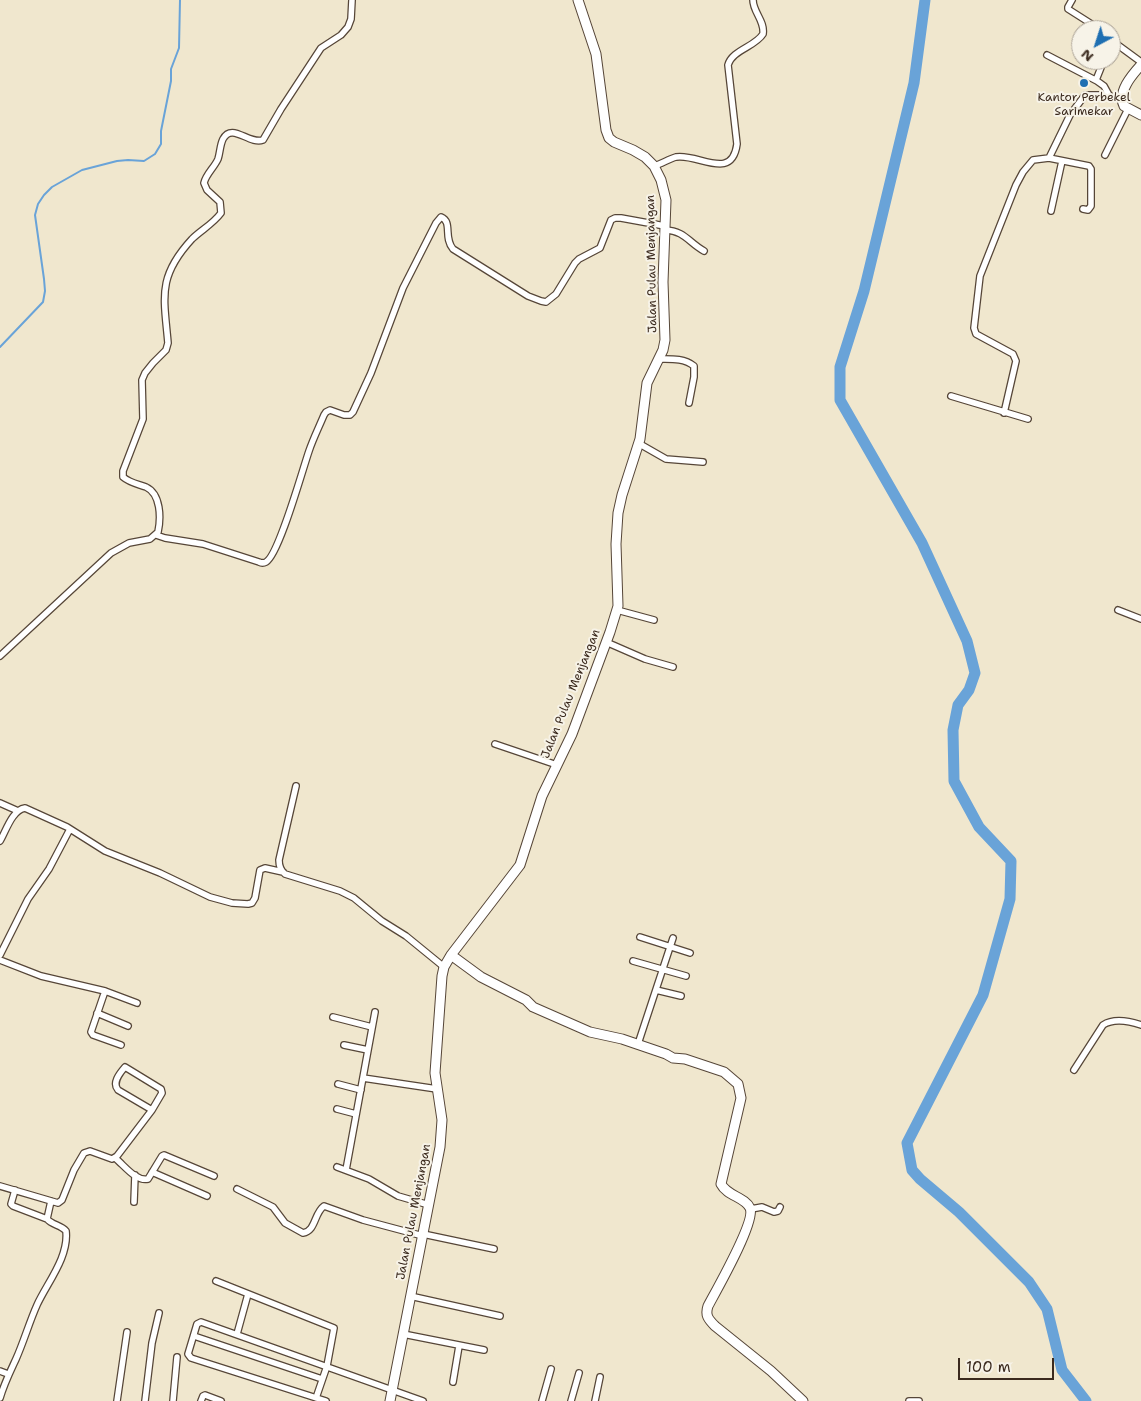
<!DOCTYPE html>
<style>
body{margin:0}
#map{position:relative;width:1141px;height:1401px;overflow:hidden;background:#f0e7ce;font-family:"Shantell Sans",sans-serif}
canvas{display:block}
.north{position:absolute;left:1071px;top:20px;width:50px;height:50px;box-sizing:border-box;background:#f7f3e8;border:1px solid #aca397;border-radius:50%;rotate:220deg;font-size:14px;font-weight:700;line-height:20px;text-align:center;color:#3b2a1e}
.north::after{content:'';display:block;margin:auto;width:18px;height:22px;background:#1f6fb2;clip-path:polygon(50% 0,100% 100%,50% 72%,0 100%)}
.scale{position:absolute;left:958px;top:1358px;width:96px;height:22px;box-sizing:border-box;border:2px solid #3b2a1e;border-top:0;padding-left:6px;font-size:15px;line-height:18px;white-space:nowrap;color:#3b2a1e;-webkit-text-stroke:4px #f7f3e8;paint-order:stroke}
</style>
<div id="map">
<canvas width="1141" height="1401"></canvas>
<div class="north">N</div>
<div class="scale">100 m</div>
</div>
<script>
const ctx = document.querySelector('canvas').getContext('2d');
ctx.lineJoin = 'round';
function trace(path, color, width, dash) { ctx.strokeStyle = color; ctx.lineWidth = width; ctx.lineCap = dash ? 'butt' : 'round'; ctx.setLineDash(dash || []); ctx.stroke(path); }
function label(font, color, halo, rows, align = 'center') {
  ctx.font = font + ' "Shantell Sans",sans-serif'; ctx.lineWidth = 4; ctx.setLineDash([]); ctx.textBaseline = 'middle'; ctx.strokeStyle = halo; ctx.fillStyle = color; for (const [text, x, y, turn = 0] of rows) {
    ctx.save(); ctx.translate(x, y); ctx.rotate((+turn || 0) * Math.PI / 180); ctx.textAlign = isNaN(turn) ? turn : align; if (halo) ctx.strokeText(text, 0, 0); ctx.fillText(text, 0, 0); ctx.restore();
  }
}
const stream = new Path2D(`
 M0,347L43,302L45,291L44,279L35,215L38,204L44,195L52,187L82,170L117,161L128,160L144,161L155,154L161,144V131L171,81V69L179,48L180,0`);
const river = new Path2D(`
 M925,0L914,83L864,291L840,367V400L922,543L967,641L975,673L969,690L958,705L953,730L954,781L979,827L1011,861L1010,899L983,995L907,1143L912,1170L920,1179L959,1212L1029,1282L1047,1309L1062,1370L1086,1401`);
const street = new Path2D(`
 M1072,0L1068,7V9L1101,30
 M1111,40L1141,62
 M1047,55L1097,81L1104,86L1109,95
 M1096,80L1104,60
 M1105,155L1128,109
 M1049,158L1070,115L1085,95H1105L1122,99
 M654,166C661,164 669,159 676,157C698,153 732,182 737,144L728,65C732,50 755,47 763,34C765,21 753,12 753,0
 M1051,211L1062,161
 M665,230C685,231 688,242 704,251
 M659,359C671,359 684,358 694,366V377L689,403
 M951,396L1028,419
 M1004,413L1016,361L1013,354L976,334L974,328L980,276L1016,185L1023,172L1033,160L1049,158L1089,166L1091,169V206L1088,210L1083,209
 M638,443L666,459L703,462
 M156,535L165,538L203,544L259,562C261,563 264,563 266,562C279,555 303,468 309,451C313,439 319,427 324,415L326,412L330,410L344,415H350L353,412L371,373L403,288L436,223L441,217C453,222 443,237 453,249L528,296L541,301L546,302L556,294L575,263L579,259L600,248L611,220L615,218H621L665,226
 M617,610L654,620
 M1118,610L1141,619
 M606,642L645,659L673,667
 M0,656L111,553L129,543L150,539L158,532C161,518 161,494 146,487C138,484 130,483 123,477V471L143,419L142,380L145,373L153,363L166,350L168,343C164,297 157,277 192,239C201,230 213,224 221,213L220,202L207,190L204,183C206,174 214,168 218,159C220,153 220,145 223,139C232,122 249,145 263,140L281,109L321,48L341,35L348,27L351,19L352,0
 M495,744L557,765
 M296,786L279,860C279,866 280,870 285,874L340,891L354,898L382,921L406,936L444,967
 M0,803L18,811
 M0,841C6,831 12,810 25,808L67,827L105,851L160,873L210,897L232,903L248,904L252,903L255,898L260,870L265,868L283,872
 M640,937L690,953
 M0,955L28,899L49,869L70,829
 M0,960L41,976L105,991L91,1032L93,1035L121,1045
 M633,961L686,976
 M656,990L681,996
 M105,991L137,1003
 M97,1013L128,1026
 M333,1017L372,1027
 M638,1044L673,938
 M344,1045L368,1050
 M1074,1070L1103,1025C1114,1018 1129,1021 1141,1025
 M363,1078L437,1089
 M338,1084L361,1090
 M337,1109L356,1114
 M115,1158C124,1165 136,1182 148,1179L162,1156L164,1155L214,1176
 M337,1167L369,1179L398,1196L429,1205
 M346,1170L375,1012
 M152,1172L207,1196
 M0,1186L58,1203L62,1200L74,1170L84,1153L90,1151L112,1159L117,1156L152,1110L118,1090C112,1083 119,1074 125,1067L161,1089L162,1093L152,1110
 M237,1189L273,1207L285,1223L303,1233C316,1231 314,1213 324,1206L363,1220L423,1236
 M15,1190L11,1204L13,1206L47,1219
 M134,1202L135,1175
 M751,1209L762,1207L774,1212L778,1211L780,1207
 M423,1234L494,1249
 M216,1281L334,1328L327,1366L316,1398
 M410,1296L500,1316
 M237,1334L248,1294
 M403,1334L484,1350
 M194,1336L322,1379
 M0,1371L8,1374
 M453,1382L459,1346
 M0,1398C4,1384 10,1372 16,1359C24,1341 29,1323 37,1305C47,1283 69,1257 66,1231C61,1225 52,1225 47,1219L51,1201
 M117,1401L127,1332
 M145,1401L152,1343L159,1313
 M173,1401L177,1357
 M201,1401L203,1396L205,1395L221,1401
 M326,1401L191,1358L188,1354L197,1324L201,1322L423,1401
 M542,1401L551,1369
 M571,1401L579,1373
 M595,1401L600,1377
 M909,1401H919`);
const secondary = new Path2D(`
 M1141,65C1132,75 1117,92 1124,106L1141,115
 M451,955L481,977L526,1000L533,1007L590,1032L622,1039L666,1054L673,1058L685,1059L724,1072L738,1084L741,1098L721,1184C727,1196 745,1197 750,1208C756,1221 716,1291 708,1306C705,1315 708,1319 715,1326L771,1371L803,1401
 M390,1401L440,1147L442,1120L435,1073L442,976L444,967L451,955L520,865L542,796L572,734L610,632L618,606L616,544L618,513L622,495L640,439L647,383L663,350L665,340L663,282L666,200L661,180L654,166L645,157L633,150L614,142L609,138L606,130L596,54L578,0`);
const markers = [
 [1084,83,5,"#1f6fb2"]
];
const poiNames = [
 ["Kantor Perbekel",1084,98],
 ["Sarimekar",1084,112]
];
const streetNames = [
 ["Jalan Pulau Menjangan",652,264,-91],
 ["Jalan Pulau Menjangan",571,694,-68],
 ["Jalan Pulau Menjangan",414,1212,-79]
];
trace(stream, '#69a3d8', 2);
trace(river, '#69a3d8', 11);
trace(street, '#564638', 8);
trace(secondary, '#564638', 11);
trace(street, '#fff', 5.5);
trace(secondary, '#fff', 9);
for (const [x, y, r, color] of markers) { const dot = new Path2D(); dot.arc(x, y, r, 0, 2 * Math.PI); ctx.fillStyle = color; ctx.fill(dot); trace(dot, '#f7f3e8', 2); }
label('12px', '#3b2a1e', '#f7f3e8', poiNames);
label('12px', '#3b2a1e', '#f7f3e8', streetNames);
</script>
